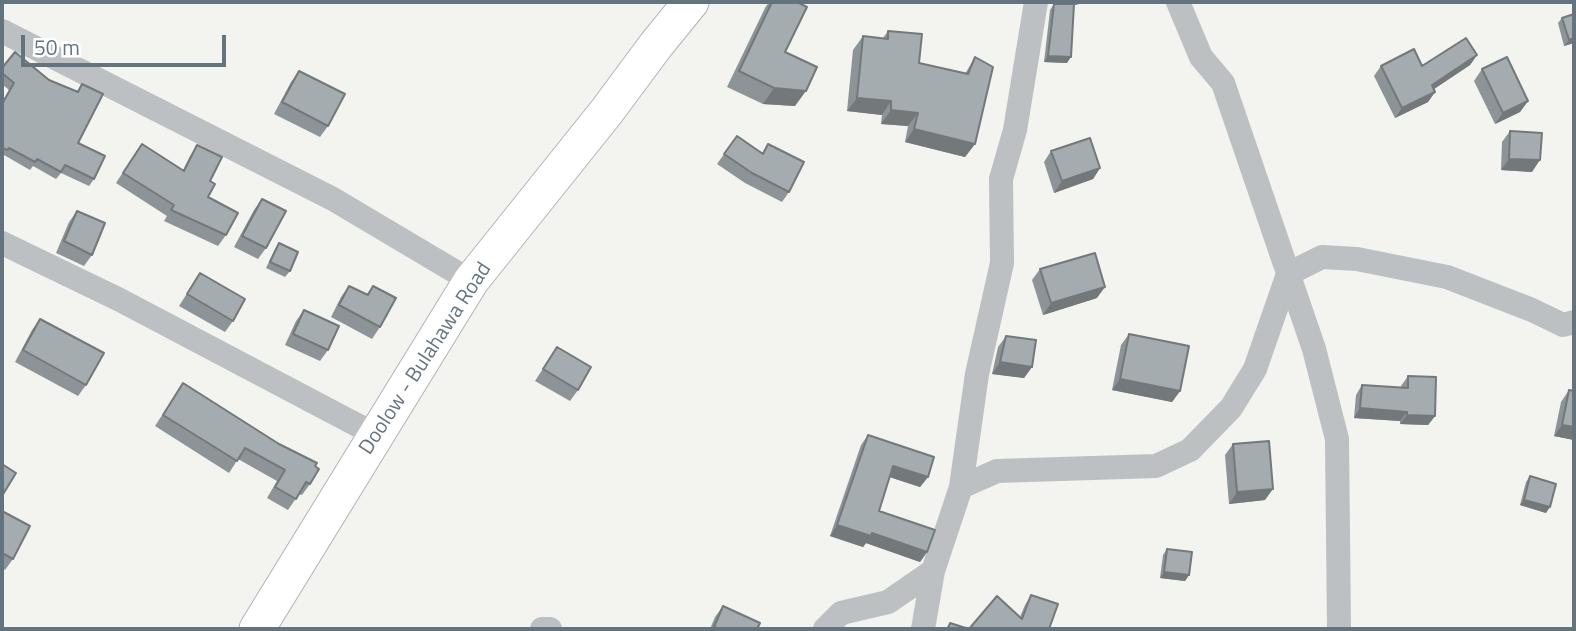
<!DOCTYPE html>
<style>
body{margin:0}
#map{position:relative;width:1576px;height:631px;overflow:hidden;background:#f3f3ef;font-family:"Titillium Web",sans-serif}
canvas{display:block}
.frame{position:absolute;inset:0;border:4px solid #64747f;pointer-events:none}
.scale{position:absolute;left:21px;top:35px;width:205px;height:32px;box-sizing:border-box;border:4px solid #64747f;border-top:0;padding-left:9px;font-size:21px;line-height:24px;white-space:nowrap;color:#64747f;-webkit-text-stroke:5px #fff;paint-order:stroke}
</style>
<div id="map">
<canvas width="1576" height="631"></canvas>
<div class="frame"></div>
<div class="scale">50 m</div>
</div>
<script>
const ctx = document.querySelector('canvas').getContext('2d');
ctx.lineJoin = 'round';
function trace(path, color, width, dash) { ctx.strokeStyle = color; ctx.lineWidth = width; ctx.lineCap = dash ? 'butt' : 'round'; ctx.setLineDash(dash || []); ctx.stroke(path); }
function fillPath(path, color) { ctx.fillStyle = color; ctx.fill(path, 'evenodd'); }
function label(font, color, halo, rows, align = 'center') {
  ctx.font = font + ' "Titillium Web",sans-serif'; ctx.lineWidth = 7; ctx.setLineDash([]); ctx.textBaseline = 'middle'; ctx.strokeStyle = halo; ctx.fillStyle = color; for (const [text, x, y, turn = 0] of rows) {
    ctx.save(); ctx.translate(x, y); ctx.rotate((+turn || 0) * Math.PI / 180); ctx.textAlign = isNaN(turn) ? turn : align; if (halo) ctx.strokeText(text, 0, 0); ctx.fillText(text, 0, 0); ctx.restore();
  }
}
const street = new Path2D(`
 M1178,2L1201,57L1223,83L1314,349L1337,439L1339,629
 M2,31L333,199L471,281
 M2,243L120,300L376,435
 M961,487L997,471L1156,466L1190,450L1231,408L1255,369L1288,274L1322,257L1357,259L1447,277L1532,310L1563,325L1574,322
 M542,629H550
 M825,629L841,613L888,602L933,571
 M923,629L933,571L961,487L977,374L1002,263L1001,179L1015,130L1036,2`);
const secondary = new Path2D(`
 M257,629L471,281L607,111L656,45L691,2`);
const wall = new Path2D(`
 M769,2H797L785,52L795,106L763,104L727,87L765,8Z
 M1056,2H1088L1074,5L1067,63L1044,62L1050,10L1054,4H1056Z
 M1562,18L1574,43L1564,46L1558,23Z
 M888,31L919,63L965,74L975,57V144L965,157L905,142L908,126L881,124L882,115L847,111L853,50L863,36L883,38Z
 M1477,55L1470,65L1434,89L1435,92L1428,102L1395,118L1374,76L1381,66H1422Z
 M2,68L49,80L77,91L82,84L78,143L94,179L89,186L61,173L56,179L33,166L30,170L4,155L2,157V103L9,90L2,84Z
 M1482,69L1528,101L1520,112L1495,124L1474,81Z
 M299,71L328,126L320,137L274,114L291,82Z
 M1510,131L1532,172L1501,170L1502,142Z
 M737,136L762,153L768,144L789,192L782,202L745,183L717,164Z
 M197,145L210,181L208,197L226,235L218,246L164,221L167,216L116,183L134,155L183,170L190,156Z
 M1051,151L1100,168L1093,179L1054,193L1044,162Z
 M262,199L266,248L258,259L234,247L254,210Z
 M77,211L92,255L84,266L56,253L69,222Z
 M279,243L290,271L285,277L266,268L275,249Z
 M1040,269L1097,298L1043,315L1032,280Z
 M200,273L233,321L225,332L179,306Z
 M349,286L366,295L373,286L380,327L372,339L331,317L341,297Z
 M304,310L328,350L320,361L285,345L296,321Z
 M40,319L86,385L78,396L15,362L32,330Z
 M1129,334L1180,391L1172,402L1112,390L1121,345Z
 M1006,336L1032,367L1024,378L992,374L998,347Z
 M557,347L578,390L570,401L535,381Z
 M1408,376L1435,416L1428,425L1400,424V421L1354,418L1356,395L1362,385L1401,388V386Z
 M183,383L315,466L310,484L302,495L299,494L288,510L267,498L277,481L238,459L229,473L155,426Z
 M1569,390L1574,391V440L1554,436L1561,402Z
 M868,435L928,477L920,487L890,477L879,511L927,552L920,562L866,543L863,547L830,536L861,445Z
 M1233,444L1265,500L1229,504L1225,455Z
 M1530,476L1546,513L1520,505L1526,482Z
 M2,511L13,559L5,570L2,568Z
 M1167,549L1189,575L1185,581L1160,578L1163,555Z
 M1031,595L1049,629H945L950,623L969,629L1020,617L1025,605Z
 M723,606L757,629H710L715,617Z`);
const shadedWall = new Path2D(`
 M1067,2H1088L1057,9L1061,3Z
 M1574,38V43L1564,46L1569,40Z
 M1477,55L1470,65L1425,95L1432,85Z
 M1048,56L1071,57L1067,63L1044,62Z
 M774,88L806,91L795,106L763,104Z
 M1435,92L1428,102L1395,118L1402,108Z
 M857,98L891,101L882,115L847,111Z
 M1528,101L1520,112L1495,124L1503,113Z
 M891,110L918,113L908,126L881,124Z
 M914,129L975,144L965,157L905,142Z
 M1509,159L1540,160L1532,172L1501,170Z
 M1100,168L1093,179L1054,193L1062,181Z
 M1105,287L1097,298L1043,315L1051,303Z
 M1000,362L1032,367L1024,378L992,374Z
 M1120,379L1180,391L1172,402L1112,390Z
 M1360,408L1407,412L1400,421L1354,418Z
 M1407,415L1435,416L1428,425L1400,424Z
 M1562,425L1574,427V440L1554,436Z
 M893,466L928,477L920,487L886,476Z
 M1273,489L1265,500L1229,504L1237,492Z
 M1524,500L1550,507L1546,513L1520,505Z
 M837,525L872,533L927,552L920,562L866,543L863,547L830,536Z
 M1164,572L1189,575L1185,581L1160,578Z`);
const building = new Path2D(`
 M772,2H797L807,7L785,52L817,67L806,91L774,88L739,71Z
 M1054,4H1074L1071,57L1048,56Z
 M1574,14V38L1569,40L1562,18Z
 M888,31L922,34L919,63L968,74L975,57L993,67L975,144L914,129L918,113L891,110V101L857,98L863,36L888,39Z
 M1466,38L1477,55L1432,85L1435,92L1402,108L1381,66L1414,49L1422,66Z
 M15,52L49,80L78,92L82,84L103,94L78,143L105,156L94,179L65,165L61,172L37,159L35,162L9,148L7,150L2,147V104L14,83L2,73V68Z
 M1507,57L1528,101L1503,113L1482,69Z
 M299,71L345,94L328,126L282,102Z
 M1510,131L1542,133L1540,160L1509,159Z
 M737,136L763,154L768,144L804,162L789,192L752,173L724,154Z
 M1090,138L1100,168L1062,181L1051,151Z
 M142,144L184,171L197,145L222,157L210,181L215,184L208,197L238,213L226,235L171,210L174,205L123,173Z
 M262,199L286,211L266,248L242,236Z
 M77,211L105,223L92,255L64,241Z
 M279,243L298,252L290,271L270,262Z
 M1095,253L1105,287L1051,303L1040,269Z
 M200,273L245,299L233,321L187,294Z
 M349,286L368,295L373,286L396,298L380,327L339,305Z
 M304,310L339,326L328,350L293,334Z
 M40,319L104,353L86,385L23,350Z
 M1129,334L1189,346L1180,391L1120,379Z
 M1006,336L1036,340L1032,367L1000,362Z
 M557,347L591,367L578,390L543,369Z
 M1408,376L1436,377L1435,416L1407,415V412L1360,408L1362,385L1408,388Z
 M183,383L279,444L317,463L315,466L319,469L310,484L306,482L296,499L275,487L285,470L245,448L237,461L163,415Z
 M1569,390L1574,391V427L1562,425Z
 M868,435L934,457L928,477L893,466L879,511L935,530L927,552L872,533L871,536L837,525Z
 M1269,441L1273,489L1237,492L1233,444Z
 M2,464L16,473L2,496Z
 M1530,476L1556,484L1550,507L1524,500Z
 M2,511L30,526L13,559L2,553Z
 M1167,549L1192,552L1189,575L1164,572Z
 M1031,595L1058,604L1049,629H948L950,623L969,629L997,596L1022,619Z
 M723,606L760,623L757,629H719L714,627Z`);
const streetNames = [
 ["Doolow - Bulahawa Road",426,359,-57]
];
trace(secondary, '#afb4b8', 37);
trace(street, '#bcc0c3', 24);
trace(secondary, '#fff', 35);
fillPath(wall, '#8d9497');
fillPath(shadedWall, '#73787b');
fillPath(building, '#a4acb0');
trace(building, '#73787b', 2);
label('21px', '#64747f', '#fff', streetNames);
</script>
